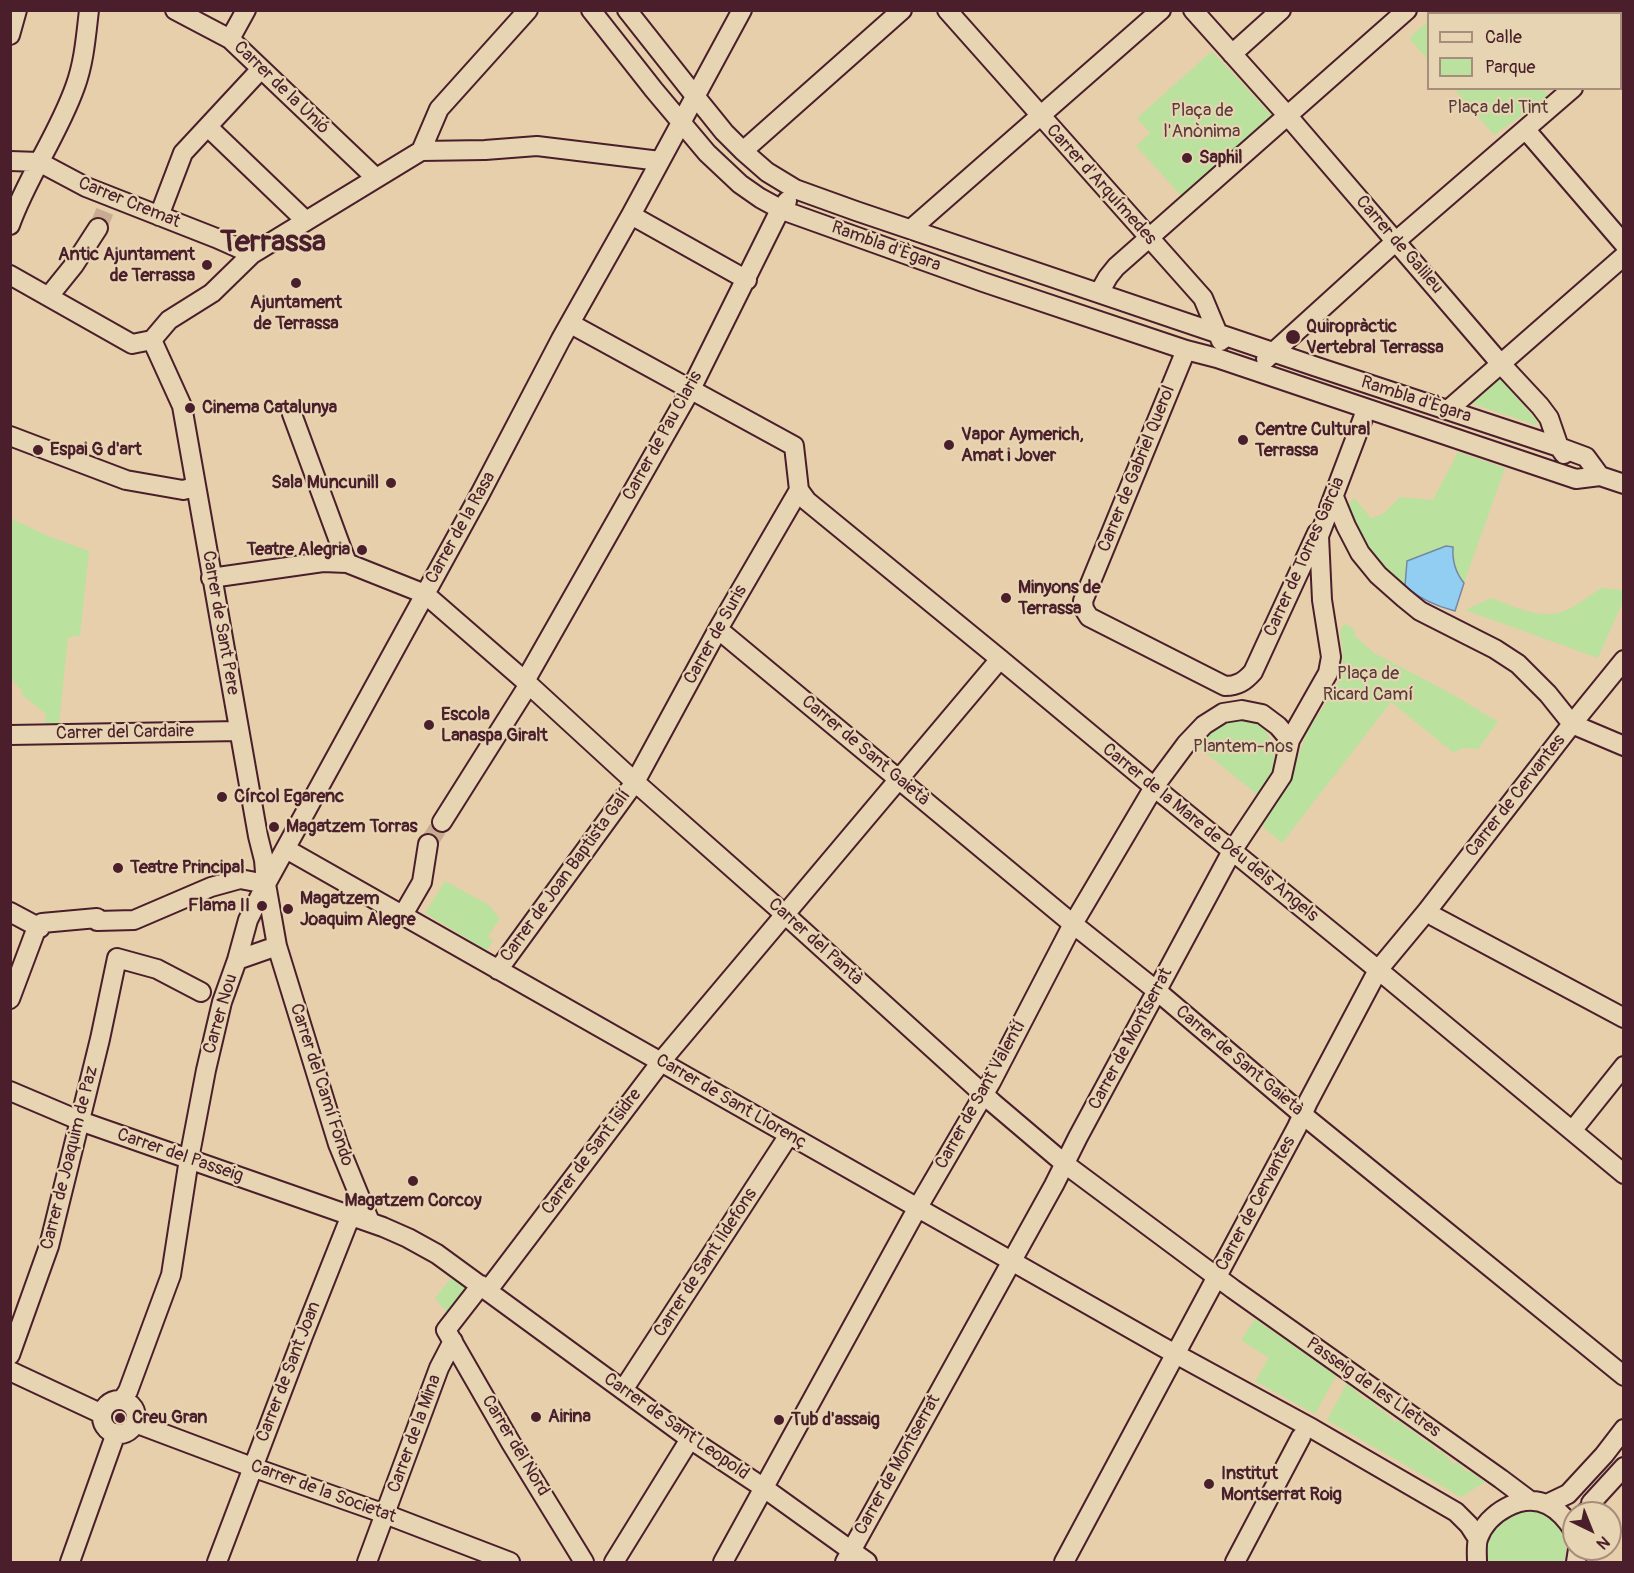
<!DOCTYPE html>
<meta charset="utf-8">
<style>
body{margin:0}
#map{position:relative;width:1634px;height:1573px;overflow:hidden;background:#e7cfac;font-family:Pangolin,sans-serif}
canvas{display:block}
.frame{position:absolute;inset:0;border:12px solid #4a1f2b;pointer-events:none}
.legend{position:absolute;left:1427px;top:12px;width:195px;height:78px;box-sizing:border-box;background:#e7d4b2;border:2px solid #a88c7c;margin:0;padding:8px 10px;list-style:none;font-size:18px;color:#4a1f2b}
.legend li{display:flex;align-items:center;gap:12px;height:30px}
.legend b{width:30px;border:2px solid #a88c7c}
.north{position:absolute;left:1562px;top:1501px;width:60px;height:60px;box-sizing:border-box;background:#e7d4b2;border:2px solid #a88c7c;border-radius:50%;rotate:137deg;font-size:16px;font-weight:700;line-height:24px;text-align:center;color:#4a1f2b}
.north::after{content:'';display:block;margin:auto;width:21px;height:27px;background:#4a1f2b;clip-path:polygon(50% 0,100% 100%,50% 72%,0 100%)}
</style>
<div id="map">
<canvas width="1634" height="1573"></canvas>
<div class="frame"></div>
<ul class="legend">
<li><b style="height:8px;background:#e7d4b2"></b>Calle</li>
<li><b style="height:16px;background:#bae19d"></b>Parque</li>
</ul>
<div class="north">N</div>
</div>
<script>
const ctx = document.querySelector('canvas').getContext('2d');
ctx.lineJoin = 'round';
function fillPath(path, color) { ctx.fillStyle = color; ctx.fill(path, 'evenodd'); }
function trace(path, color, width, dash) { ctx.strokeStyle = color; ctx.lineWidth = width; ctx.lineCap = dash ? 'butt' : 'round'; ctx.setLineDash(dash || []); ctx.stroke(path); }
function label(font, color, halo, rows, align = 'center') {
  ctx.font = font + ' Pangolin,sans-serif'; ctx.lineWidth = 4.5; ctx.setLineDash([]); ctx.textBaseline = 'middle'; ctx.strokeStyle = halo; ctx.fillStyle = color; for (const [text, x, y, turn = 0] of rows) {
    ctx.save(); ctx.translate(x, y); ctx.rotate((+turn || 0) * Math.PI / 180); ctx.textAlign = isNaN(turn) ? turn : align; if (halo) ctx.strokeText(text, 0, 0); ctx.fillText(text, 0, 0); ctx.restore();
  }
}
const green = new Path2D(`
 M1428,21V60L1409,38Z
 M1212,51L1275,119L1185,200L1136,146L1150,133L1137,118Z
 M1454,89H1542L1549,96L1494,135Z
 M1492,369L1538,422L1536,425L1458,399Z
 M1458,452L1505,468L1464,583C1455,572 1452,561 1453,547L1407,561L1405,586L1376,559L1351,529L1343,510L1354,498L1371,518L1383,514L1400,497L1433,500Z
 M10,518L48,536L89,551L80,636L68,637L59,724H45L46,714L21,694L23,692L11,679Z
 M1601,588L1623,590L1624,599L1598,658L1465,610L1491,598C1510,605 1530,615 1551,614C1567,614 1588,597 1601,588Z
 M1345,624L1350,626L1356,632L1354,635L1374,653L1454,695L1498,722L1478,749L1462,748L1454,753L1391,702L1282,843L1262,826L1289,782L1307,732L1337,686L1340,675L1343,655L1340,632L1342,627Z
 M1242,718C1254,722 1262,725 1269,736C1282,759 1270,775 1259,796L1196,745C1212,728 1218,723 1242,718Z
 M445,881L489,905L500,919L488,936L493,941L486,951C480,953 473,945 470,940L425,913Z
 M453,1276L470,1290L450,1316L435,1298Z
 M1255,1319L1336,1376L1315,1414L1255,1381L1269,1358L1241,1340Z
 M1347,1383L1367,1401L1370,1399L1381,1411L1383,1410L1395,1422L1398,1420L1411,1431L1413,1430L1425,1442L1428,1441L1438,1452L1442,1451L1453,1464L1457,1462L1467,1472L1470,1471L1485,1482L1461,1497L1327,1420Z
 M1527,1510C1554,1512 1572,1536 1564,1562H1489L1486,1549L1487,1542L1493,1527L1511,1513Z`);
const water = new Path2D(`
 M1446,546L1453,547C1452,561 1455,572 1464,583L1455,611C1435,606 1420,599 1405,586L1407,561Z`);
const minorTunnel = new Path2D(`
 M98,228L109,201
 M428,844L442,822`);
const minor = new Path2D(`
 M175,10L230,39L376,178
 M591,10L654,90L707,153L740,184L760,198L782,210L983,282L1186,350L1217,358L1576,479L1600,476L1624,484
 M627,10L695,96L724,132L743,151L767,172L795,189L856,211L1314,366L1559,447L1586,457L1600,476
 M947,10L1203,298L1221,341
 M1193,10L1287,115L1500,363L1540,406L1549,418L1559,447L1564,454
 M10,35L17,10
 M230,39L246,10
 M1620,46L1624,43
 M1232,54L1281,10
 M208,127L306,221
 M1526,130L1624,244
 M421,151L439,109L528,10
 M743,151L902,10
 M10,161L39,162L86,187L216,238L252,254
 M631,215L747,280
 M159,216L183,153L261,69
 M10,225C27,177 58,135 75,87C84,63 86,36 89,10
 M911,229L1161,10
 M10,275L132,344L152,340L169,320L212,293L252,254L421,151L485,150L537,146L660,161
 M1099,293L1108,277L1116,267L1407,10
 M49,296L74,265L98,228
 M571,324L794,446L799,490L807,501L1000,659L1154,787L1388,978L1624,1174
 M152,340L182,406L258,836L264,860L266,884L277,946L338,1144L370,1222
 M1186,350L1083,601L1084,609L1089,617L1225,686C1238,686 1245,681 1253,672L1317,533
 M1266,359L1396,241L1573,88
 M1448,410L1624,256
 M292,414L347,563
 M10,436L126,480L183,490L195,487
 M1334,497L1346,526L1360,553L1378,575L1404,598L1420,611L1495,649L1518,664L1548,694L1572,724L1624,746
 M1329,508L1362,421L1366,409
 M211,578L323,562L347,563L425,594L525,681L635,782L790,919L992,1102L1065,1164L1233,1289L1501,1479L1529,1500
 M717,631L725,635L1068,920L1157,991L1303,1115L1624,1376
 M525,681L691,389L778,214L787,201
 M10,735L239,731
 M442,822L529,684
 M286,849L1161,1346L1313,1429L1456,1512L1469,1525L1478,1539
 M1427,911L1435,917L1624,1018
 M10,912L40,928L42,923L97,918V921L134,920L211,887L240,879L266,884
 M404,913L422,882L428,844
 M237,960L277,946
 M498,970L635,782L717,631L799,490
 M10,999L37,927
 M10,1091L83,1122L383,1227L408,1238L437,1254L690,1439L764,1488L867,1562
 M1572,1131L1624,1066
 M481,1285L446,1330L511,1443L584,1562
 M488,1290L664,1058L1000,659
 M10,1355L49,1246L100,1039L117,958L157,969L201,992
 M10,1371L102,1414
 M623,1390L789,1135
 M122,1400L128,1391L171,1275L189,1159L206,1070L222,1002L237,960L248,920L266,884L480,494L561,339L631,215L742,10
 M102 1417a17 17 0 1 1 34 0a17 17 0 1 1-34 0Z
 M135,1423L252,1467L385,1514L510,1562
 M1547,1504L1568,1494L1604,1455L1624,1429
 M1585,1513L1593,1505L1591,1503L1624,1467
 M70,1562L116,1433
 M217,1562L303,1336L351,1215
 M367,1562L439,1368L453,1341
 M614,1562L690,1439
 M723,1562L918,1207L991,1082L1073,924L1154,787L1186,744L1204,725L1223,713L1242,710L1262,714L1278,726L1290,740
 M845,1562L1054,1185L1078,1137L1232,851L1282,776L1290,740L1328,673L1331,657L1322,600L1319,536L1334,497
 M1064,1562L1297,1127L1308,1102L1378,970L1427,911L1572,724L1624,660
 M1235,1562L1301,1437
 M1477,1562C1477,1555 1476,1545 1478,1539C1487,1513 1522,1492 1548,1505C1560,1511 1567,1520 1574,1531
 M1576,1562L1578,1549`);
const markers = [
 [1187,158,6,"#4a1f2b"],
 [207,265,6,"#4a1f2b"],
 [296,283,6,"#4a1f2b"],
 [1293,337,8,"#4a1f2b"],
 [190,408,6,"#4a1f2b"],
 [1243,440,6,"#4a1f2b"],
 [949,445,6,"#4a1f2b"],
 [38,450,6,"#4a1f2b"],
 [391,483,6,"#4a1f2b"],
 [362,550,6,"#4a1f2b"],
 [1006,598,6,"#4a1f2b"],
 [429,725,6,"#4a1f2b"],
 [222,797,6,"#4a1f2b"],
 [274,827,6,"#4a1f2b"],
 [118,868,6,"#4a1f2b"],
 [262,906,6,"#4a1f2b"],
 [288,909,6,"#4a1f2b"],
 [413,1181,6,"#4a1f2b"],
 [536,1417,6,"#4a1f2b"],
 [120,1418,6,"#4a1f2b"],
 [779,1420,6,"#4a1f2b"],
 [1209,1484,6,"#4a1f2b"]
];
const streetNames = [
 ["Carrer de la Unió",281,88,44],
 ["Carrer d'Arquímedes",1101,185,48],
 ["Carrer Cremat",129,203,22],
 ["Carrer de Galileu",1399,245,49],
 ["Rambla d'Ègara",886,247,20],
 ["Rambla d'Ègara",1416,400,18],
 ["Carrer de Pau Claris",663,436,-61],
 ["Carrer de Gabriel Querol",1137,469,-68],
 ["Carrer de la Rasa",461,528,-61],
 ["Carrer de Torres Garcia",1305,557,-66],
 ["Carrer de Sant Pere",220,623,80],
 ["Carrer de Suris",716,635,-61],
 ["Carrer del Cardaire",125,733,-1],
 ["Carrer de Sant Gaietà",865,751,40],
 ["Carrer de Cervantes",1516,796,-52],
 ["Carrer de la Mare de Déu dels Àngels",1210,833,39],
 ["Carrer de Joan Baptista Galí",566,876,-54],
 ["Carrer del Pantà",815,942,42],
 ["Carrer Nou",221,1014,-74],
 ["Carrer de Montserrat",1131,1039,-62],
 ["Carrer de Sant Gaietà",1239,1061,40],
 ["Carrer del Camí Fondo",321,1085,72],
 ["Carrer de Sant Valentí",981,1095,-61],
 ["Carrer de Sant Llorenç",731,1102,30],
 ["Carrer de Sant Isidre",592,1152,-53],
 ["Carrer del Passeig",180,1156,19],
 ["Carrer de Joaquim de Paz",70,1158,-76],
 ["Carrer de Cervantes",1256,1204,-62],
 ["Carrer de Sant Ildefons",706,1263,-57],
 ["Carrer de Sant Joan",289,1372,-69],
 ["Passeig de les Lletres",1373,1388,35],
 ["Carrer de Sant Leopold",676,1427,35],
 ["Carrer de la Mina",415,1434,-70],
 ["Carrer del Nord",515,1446,59],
 ["Carrer de Montserrat",898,1465,-61],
 ["Carrer de la Societat",323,1492,20]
];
const parkNames = [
 ["Plaça del Tint",1498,108],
 ["Plaça de",1202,111],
 ["l'Anònima",1202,132],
 ["Plaça de",1368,674],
 ["Ricard Camí",1368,695],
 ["Plantem-nos",1243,747]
];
const poiNames = [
 ["Saphil",1199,158],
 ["Antic Ajuntament",195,255,"right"],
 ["de Terrassa",195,276,"right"],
 ["Ajuntament",296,303,"center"],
 ["de Terrassa",296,324,"center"],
 ["Quiropràctic",1306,327],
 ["Vertebral Terrassa",1306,348],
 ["Cinema Catalunya",202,408],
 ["Centre Cultural",1255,430],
 ["Terrassa",1255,451],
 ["Vapor Aymerich,",961,435],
 ["Amat i Jover",961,456],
 ["Espai G d'art",50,450],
 ["Sala Muncunill",379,483,"right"],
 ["Teatre Alegria",350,550,"right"],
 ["Minyons de",1018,588],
 ["Terrassa",1018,609],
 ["Escola",441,715],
 ["Lanaspa Giralt",441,736],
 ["Círcol Egarenc",234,797],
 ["Magatzem Torras",286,827],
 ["Teatre Principal",130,868],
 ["Magatzem",300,899],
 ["Joaquim Alegre",300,920],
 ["Flama II",250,906,"right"],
 ["Magatzem Corcoy",413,1201,"center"],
 ["Airina",548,1417],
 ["Creu Gran",132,1418],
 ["Tub d'assaig",791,1420],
 ["Institut",1221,1474],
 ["Montserrat Roig",1221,1495]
];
const townNames = [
 ["Terrassa",273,243]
];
fillPath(green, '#bae19d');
fillPath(water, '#92cef2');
trace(water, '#7588a2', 1.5);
trace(minorTunnel, '#c8ac92', 18, [18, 9]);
trace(minor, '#4a1f2b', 22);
trace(minor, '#e7d4b2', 18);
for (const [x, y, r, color] of markers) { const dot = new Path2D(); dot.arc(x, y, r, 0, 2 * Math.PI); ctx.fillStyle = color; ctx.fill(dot); trace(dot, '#e7d4b2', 2); }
label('18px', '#4a1f2b', '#e7d4b2', streetNames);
label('18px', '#5b3c3c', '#e7d4b2', parkNames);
label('bold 18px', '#4a1f2b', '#e7d4b2', poiNames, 'left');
label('bold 30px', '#4a1f2b', '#e7d4b2', townNames);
</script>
